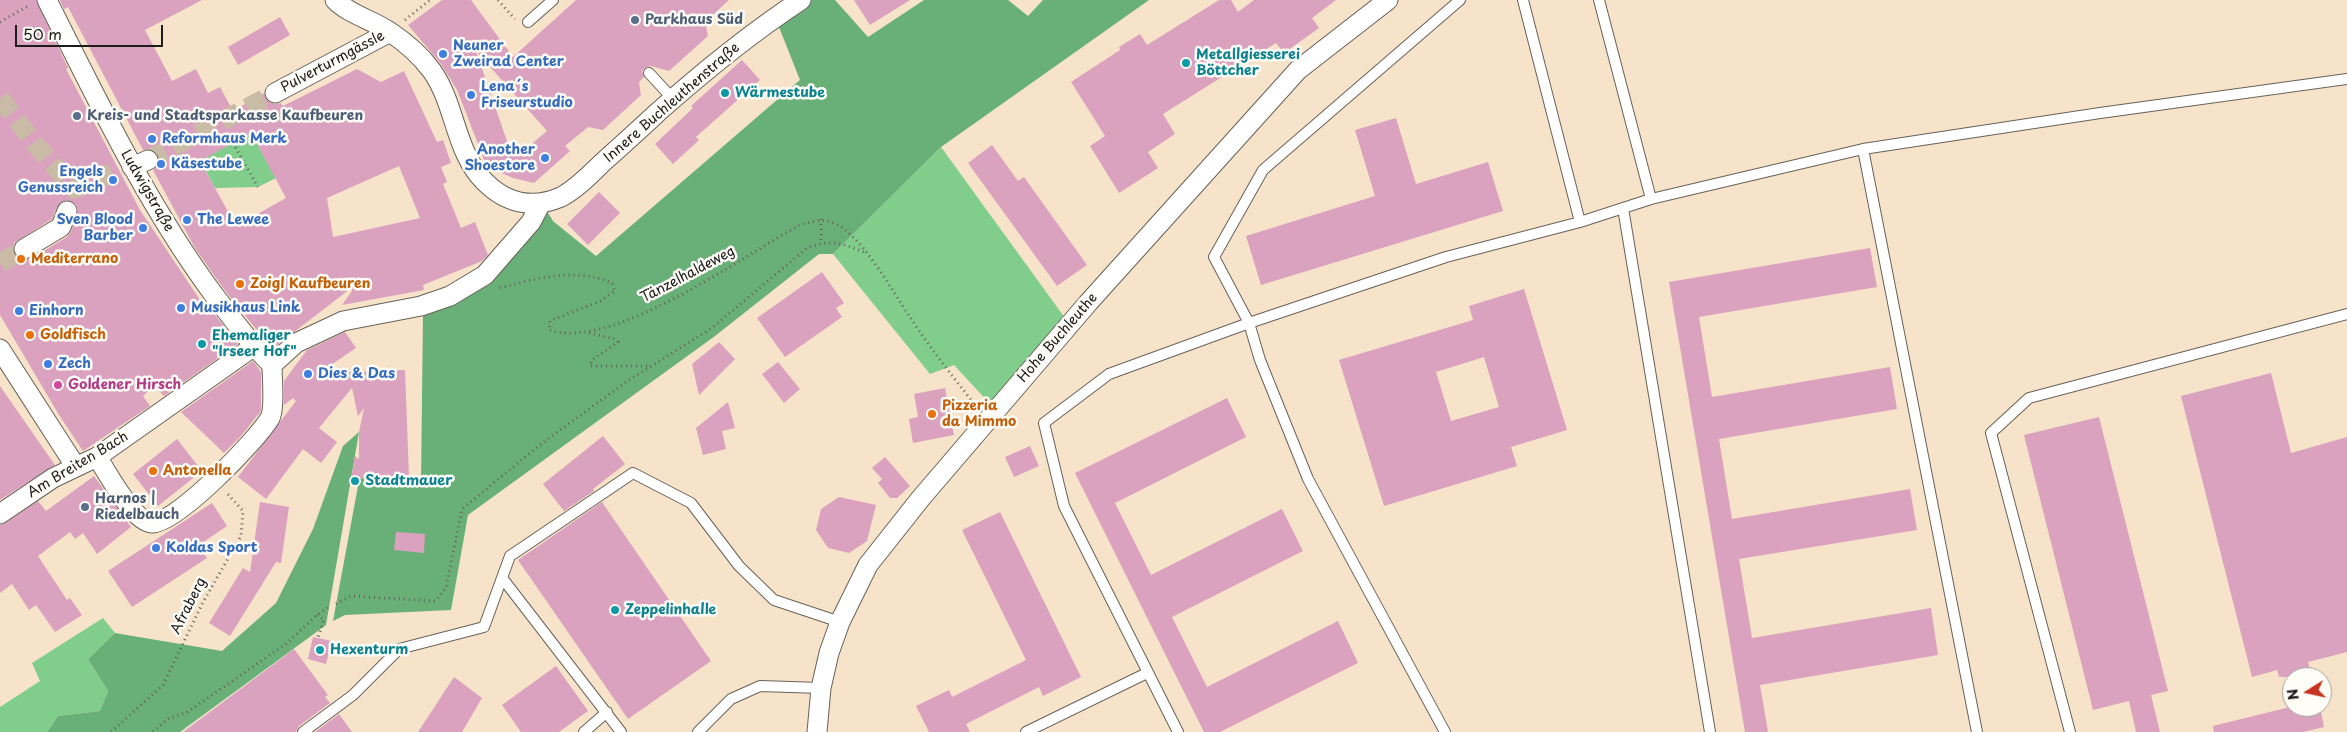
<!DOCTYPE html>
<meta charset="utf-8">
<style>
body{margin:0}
#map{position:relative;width:2347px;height:732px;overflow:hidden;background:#f6e3c9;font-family:"Playpen Sans",sans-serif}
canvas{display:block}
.north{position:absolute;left:2282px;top:667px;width:50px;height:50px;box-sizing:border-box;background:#fdfcf7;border:1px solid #a3a29f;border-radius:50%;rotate:260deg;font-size:14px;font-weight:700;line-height:20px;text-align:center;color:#1c1c1c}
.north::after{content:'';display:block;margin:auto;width:18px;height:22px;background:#c8321e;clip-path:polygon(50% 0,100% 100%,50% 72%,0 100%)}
.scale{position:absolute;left:15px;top:25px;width:148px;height:22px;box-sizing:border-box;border:2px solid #1c1c1c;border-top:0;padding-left:6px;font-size:15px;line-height:18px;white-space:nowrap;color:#1c1c1c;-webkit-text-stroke:4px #fdfcf7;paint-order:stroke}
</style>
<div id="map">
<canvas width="2347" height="732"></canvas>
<div class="north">N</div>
<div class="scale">50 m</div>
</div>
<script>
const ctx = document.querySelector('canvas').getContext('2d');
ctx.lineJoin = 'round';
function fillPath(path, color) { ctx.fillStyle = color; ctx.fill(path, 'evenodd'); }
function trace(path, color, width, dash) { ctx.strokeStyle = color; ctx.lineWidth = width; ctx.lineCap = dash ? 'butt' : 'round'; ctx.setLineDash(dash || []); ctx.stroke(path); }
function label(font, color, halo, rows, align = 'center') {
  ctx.font = font + ' "Playpen Sans",sans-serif'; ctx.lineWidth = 5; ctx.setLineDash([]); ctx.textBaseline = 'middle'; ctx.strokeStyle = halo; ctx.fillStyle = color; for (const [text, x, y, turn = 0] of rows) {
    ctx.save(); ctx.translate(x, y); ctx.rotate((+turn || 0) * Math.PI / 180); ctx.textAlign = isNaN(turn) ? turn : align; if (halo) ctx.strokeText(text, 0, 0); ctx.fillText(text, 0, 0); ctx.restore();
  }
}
const green = new Path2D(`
 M251,133L276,178L258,187L215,188L200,160Z
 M941,147L1065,318L992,406L954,365L930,374L833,254Z
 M103,618L115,633L88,659L108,691L100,711L58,716L47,732H0V707L40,681L32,663Z`);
const forest = new Path2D(`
 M812,0H835L868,37L924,0H1008L1028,16L1043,0H1149L941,147L833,254H819L715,336L468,515L451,610L345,615L333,621L368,432L375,486L421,484L423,311L451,303L547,211L553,221L596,256L800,80L777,22Z
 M359,432L326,625L180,732H47L58,716L100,711L108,691L88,659L115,633L222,651L276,603L313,529L343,446Z`);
const building = new Path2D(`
 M0,0H36L68,68L66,69L140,210L202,303L205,302L238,344L164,396L154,386L143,396L150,406L83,451L59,415L0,315ZM66,200L75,204L78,209L71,232L67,237L30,259H18L13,250L14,243L52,219L57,207Z
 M60,0H202L145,30L172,81L196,69L208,93L220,87L233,111L264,93L269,102L275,104L281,103L283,106L357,69L381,82L404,71L437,142L443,140L451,163L441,167L447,182L443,184L461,228L475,222L488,255L482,261L423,285L424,290L342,305L352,291L350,289L272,349L223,288L195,248L153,170L159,162L158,155L150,149L143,150L68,7L64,9ZM251,133L286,198L236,226L200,161ZM399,166L420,218L333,237L327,198Z
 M442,0H471L513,57L576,0H729L705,22L708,36L669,71L651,66L645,68L642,71L644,77L639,82L641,95L603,130L588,127L565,146L570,151L534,183L513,178L487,167L457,90L441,64L408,25ZM476,51L547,131L528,147L508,144Z
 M854,0H910L870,25Z
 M1219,0H1231L1238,12L1254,0H1336L1312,18L1319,28L1284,53L1276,43L1163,114L1175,134L1148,152L1158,168L1119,193L1090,146L1105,136L1071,82L1120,50L1119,47L1140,34L1147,45Z
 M280,17L290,35L238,65L228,47Z
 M742,60L760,80L696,137L699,140L673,164L655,144L693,108L691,106Z
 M1396,118L1416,184L1488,162L1503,211L1261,285L1246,236L1375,196L1355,130Z
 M992,145L1018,181L1024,177L1087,265L1057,286L968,163Z
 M599,192L620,213L588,245L567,224Z
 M1870,248L1877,287L1699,317L1712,397L1890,367L1897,409L1719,439L1732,519L1910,489L1917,530L1739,559L1752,638L1931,608L1938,655L1760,685L1768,732H1745L1669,282Z
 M822,272L844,303L836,308L842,317L785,357L757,318Z
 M1524,289L1567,430L1511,447L1517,466L1384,506L1339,360L1473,320L1469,306ZM1484,357L1499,407L1451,421L1436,372Z
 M345,332L356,348L319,373L405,370L409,477L351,479L355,456L359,459V432L364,408L358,416L352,388L319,428L337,442L321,463L303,449L266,499L238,477L296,401L293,398L284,405V381L307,350Z
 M719,342L735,359L699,395L692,364Z
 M253,361L261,372V411L241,436L224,453L181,412Z
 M778,362L800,389L784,403L762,374Z
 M2271,373L2291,453L2347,437V652L2308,662L2312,677H2279L2277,670L2252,677L2181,396Z
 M0,386L55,465L0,500Z
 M945,388L954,435L913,443L909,419L918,417L914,394Z
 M1227,398L1246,437L1115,503L1151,575L1282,509L1303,551L1172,617L1207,687L1338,621L1358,663L1220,732H1204L1075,473Z
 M728,402L735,428L722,431L726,449L703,455L696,428Z
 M2099,417L2168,691L2151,695L2160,732H2136L2129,701L2093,710L2024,435Z
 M603,436L625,464L593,489L594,491L564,511L543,484Z
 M177,439L202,471L158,506L133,474Z
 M1030,446L1039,466L1014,477L1005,457Z
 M885,457L910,486L897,498H890L878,483L882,479L872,468Z
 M94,476L131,527L97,554L83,533L75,539L70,532L38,556L67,600L70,598L82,615L55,632L36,605L29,610L12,584L0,593V525L6,523L38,501L46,511Z
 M839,497L876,505L867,541L849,553L828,548L816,530L821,509Z
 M260,502L289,507L281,563L276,562L230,636L209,623L243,568L250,572Z
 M602,502L711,661L628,719L518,560Z
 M212,503L227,526L199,545L207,558L132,607L108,571Z
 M1000,512L1081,677L1043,696L1039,687L966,724L970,732H929L916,706L949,690L952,697L1026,660L962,530Z
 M396,532L425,534L424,553L394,550Z
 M313,637L332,641L326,664L308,659Z
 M294,649L328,695L325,697L330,703L299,726L296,732H183Z
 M556,666L588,711L559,732H521L502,705Z
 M454,677L482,698L462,732H418Z
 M2290,707H2320L2324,727L2303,732H2214L2213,726Z
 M339,714L352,732H315Z`);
const streetTunnel = new Path2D(`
 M0,98L36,145L74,189L119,170
 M148,160L275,93
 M0,263L24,249`);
const path = new Path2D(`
 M498,0L515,19
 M405,20L430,0
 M0,22L30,5
 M233,143L258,187
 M821,219V243
 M500,288C537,278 575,267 612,283L615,291L600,301L550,321L549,330C612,352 744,255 800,225C812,222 822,218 834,223C862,235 892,291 910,317C930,348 953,377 976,406
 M589,333L615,339L618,342L592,360L590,366H649
 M336,604L351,596L435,601L446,588L462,509L545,441L629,380L712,328L807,248C831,239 841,243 864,252
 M317,615L324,620L318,637
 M111,732L163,685L202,604L241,536L243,511L227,493
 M153,732L169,718L186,713L286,644L317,615L329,607`);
const lane = new Path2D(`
 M1523,0L1580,222
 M1599,0L1651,199
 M528,22L553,0
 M649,73L673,99
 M1863,149L1977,732
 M1623,208L1710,732
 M503,579L621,732
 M303,732L353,695L399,649L484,627L510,556L633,473L691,503L739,566L774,600L840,622
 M584,732L607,712
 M698,732L731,699L760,686L821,688
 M1026,732L1147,673
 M1178,732L1064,506L1044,423L1109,374L1249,323L1446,257L1580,222L1651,199L1863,149L2100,113L2347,79
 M1445,732L1308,479L1260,360L1249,323L1214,257L1263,170L1460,0
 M2070,732L1991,433L2029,398L2347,314`);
const street = new Path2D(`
 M47,0C98,101 146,203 214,295C233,319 250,344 272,365
 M335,0C350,15 373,20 390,32C405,42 421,56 432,71C456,105 455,153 485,182C507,204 533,209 561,197C576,189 590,175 602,163C621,146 640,129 658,112C703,72 751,33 801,0
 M275,93L390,32
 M132,167L148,160
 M24,249L61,227L67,211
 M0,349L76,467
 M272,365L296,343L343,321L421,306L450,296L485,275L531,222L541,203
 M97,457C108,473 132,521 152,523C176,524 258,439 270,418C275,409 272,376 272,365
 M0,514L53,478L97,457L253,347
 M817,732L821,688L829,653L840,622L868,565L921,498L1088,303L1298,70L1388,0`);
const markers = [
 [635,20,5,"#5c6f8a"],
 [443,54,5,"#3f7fe0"],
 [1186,63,5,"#0f9aa8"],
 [725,93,5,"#0f9aa8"],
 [471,95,5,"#3f7fe0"],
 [77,116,5,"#5c6f8a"],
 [152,139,5,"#3f7fe0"],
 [545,158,5,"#3f7fe0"],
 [161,164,5,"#3f7fe0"],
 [113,180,5,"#3f7fe0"],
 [187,220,5,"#3f7fe0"],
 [143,228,5,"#3f7fe0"],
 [21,259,5,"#e8710a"],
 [240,284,5,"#e8710a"],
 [181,308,5,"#3f7fe0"],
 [19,311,5,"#3f7fe0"],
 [30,335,5,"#e8710a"],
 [202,344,5,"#0f9aa8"],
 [48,364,5,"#3f7fe0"],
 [308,374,5,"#3f7fe0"],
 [58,385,5,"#d1479c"],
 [932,414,5,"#e8710a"],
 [153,471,5,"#e8710a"],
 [355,481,5,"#0f9aa8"],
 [85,507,5,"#5c6f8a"],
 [156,548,5,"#3f7fe0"],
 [615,610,5,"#0f9aa8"],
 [320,650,5,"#0f9aa8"]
];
const serviceNames = [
 ["Parkhaus Süd",645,20],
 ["Kreis- und Stadtsparkasse Kaufbeuren",87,116],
 ["Harnos |",95,499],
 ["Riedelbauch",95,515]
];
const shopNames = [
 ["Neuner",453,46],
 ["Zweirad Center",453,62],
 ["Lena´s",481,87],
 ["Friseurstudio",481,103],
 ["Reformhaus Merk",162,139],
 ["Another",535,150,"right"],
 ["Shoestore",535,166,"right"],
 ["Käsestube",171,164],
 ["Engels",103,172,"right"],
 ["Genussreich",103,188,"right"],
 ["Sven Blood",133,220,"right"],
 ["Barber",133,236,"right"],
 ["The Lewee",197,220],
 ["Musikhaus Link",191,308],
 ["Einhorn",29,311],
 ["Zech",58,364],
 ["Dies & Das",318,374],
 ["Koldas Sport",166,548]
];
const cultureNames = [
 ["Metallgiesserei",1196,55],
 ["Böttcher",1196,71],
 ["Wärmestube",735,93],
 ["Ehemaliger",212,336],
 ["\"Irseer Hof\"",212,352],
 ["Stadtmauer",365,481],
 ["Zeppelinhalle",625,610],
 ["Hexenturm",330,650]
];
const streetNames = [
 ["Pulverturmgässle",333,62,-28],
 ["Innere Buchleuthenstraße",672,103,-41],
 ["Ludwigstraße",147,191,60],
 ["Tänzelhaldeweg",688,275,-28],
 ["Hohe Buchleuthe",1058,338,-49],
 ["Am Breiten Bach",78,465,-31],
 ["Afraberg",189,606,-63]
];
const foodNames = [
 ["Mediterrano",31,259],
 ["Zoigl Kaufbeuren",250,284],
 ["Goldfisch",40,335],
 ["Pizzeria",942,406],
 ["da Mimmo",942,422],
 ["Antonella",163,471]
];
const hotelNames = [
 ["Goldener Hirsch",68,385]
];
fillPath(green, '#81cd8c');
fillPath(forest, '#68b078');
fillPath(building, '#daa2bf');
trace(streetTunnel, '#cabba6', 19, [19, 9]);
trace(lane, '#686259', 12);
trace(street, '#686259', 21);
trace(path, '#686259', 3, [1, 4]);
trace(lane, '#fff', 10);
trace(street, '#fff', 19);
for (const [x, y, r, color] of markers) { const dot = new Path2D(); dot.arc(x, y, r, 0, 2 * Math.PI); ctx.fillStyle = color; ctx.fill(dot); trace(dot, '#fdfcf7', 2); }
label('bold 14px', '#4e5e75', '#fdfcf7', serviceNames, 'left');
label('bold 14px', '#366cbe', '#fdfcf7', shopNames, 'left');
label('bold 14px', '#0d838f', '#fdfcf7', cultureNames, 'left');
label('14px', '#1c1c1c', '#fdfcf7', streetNames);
label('bold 14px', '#c56008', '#fdfcf7', foodNames, 'left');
label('bold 14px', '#b23c85', '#fdfcf7', hotelNames, 'left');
</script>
